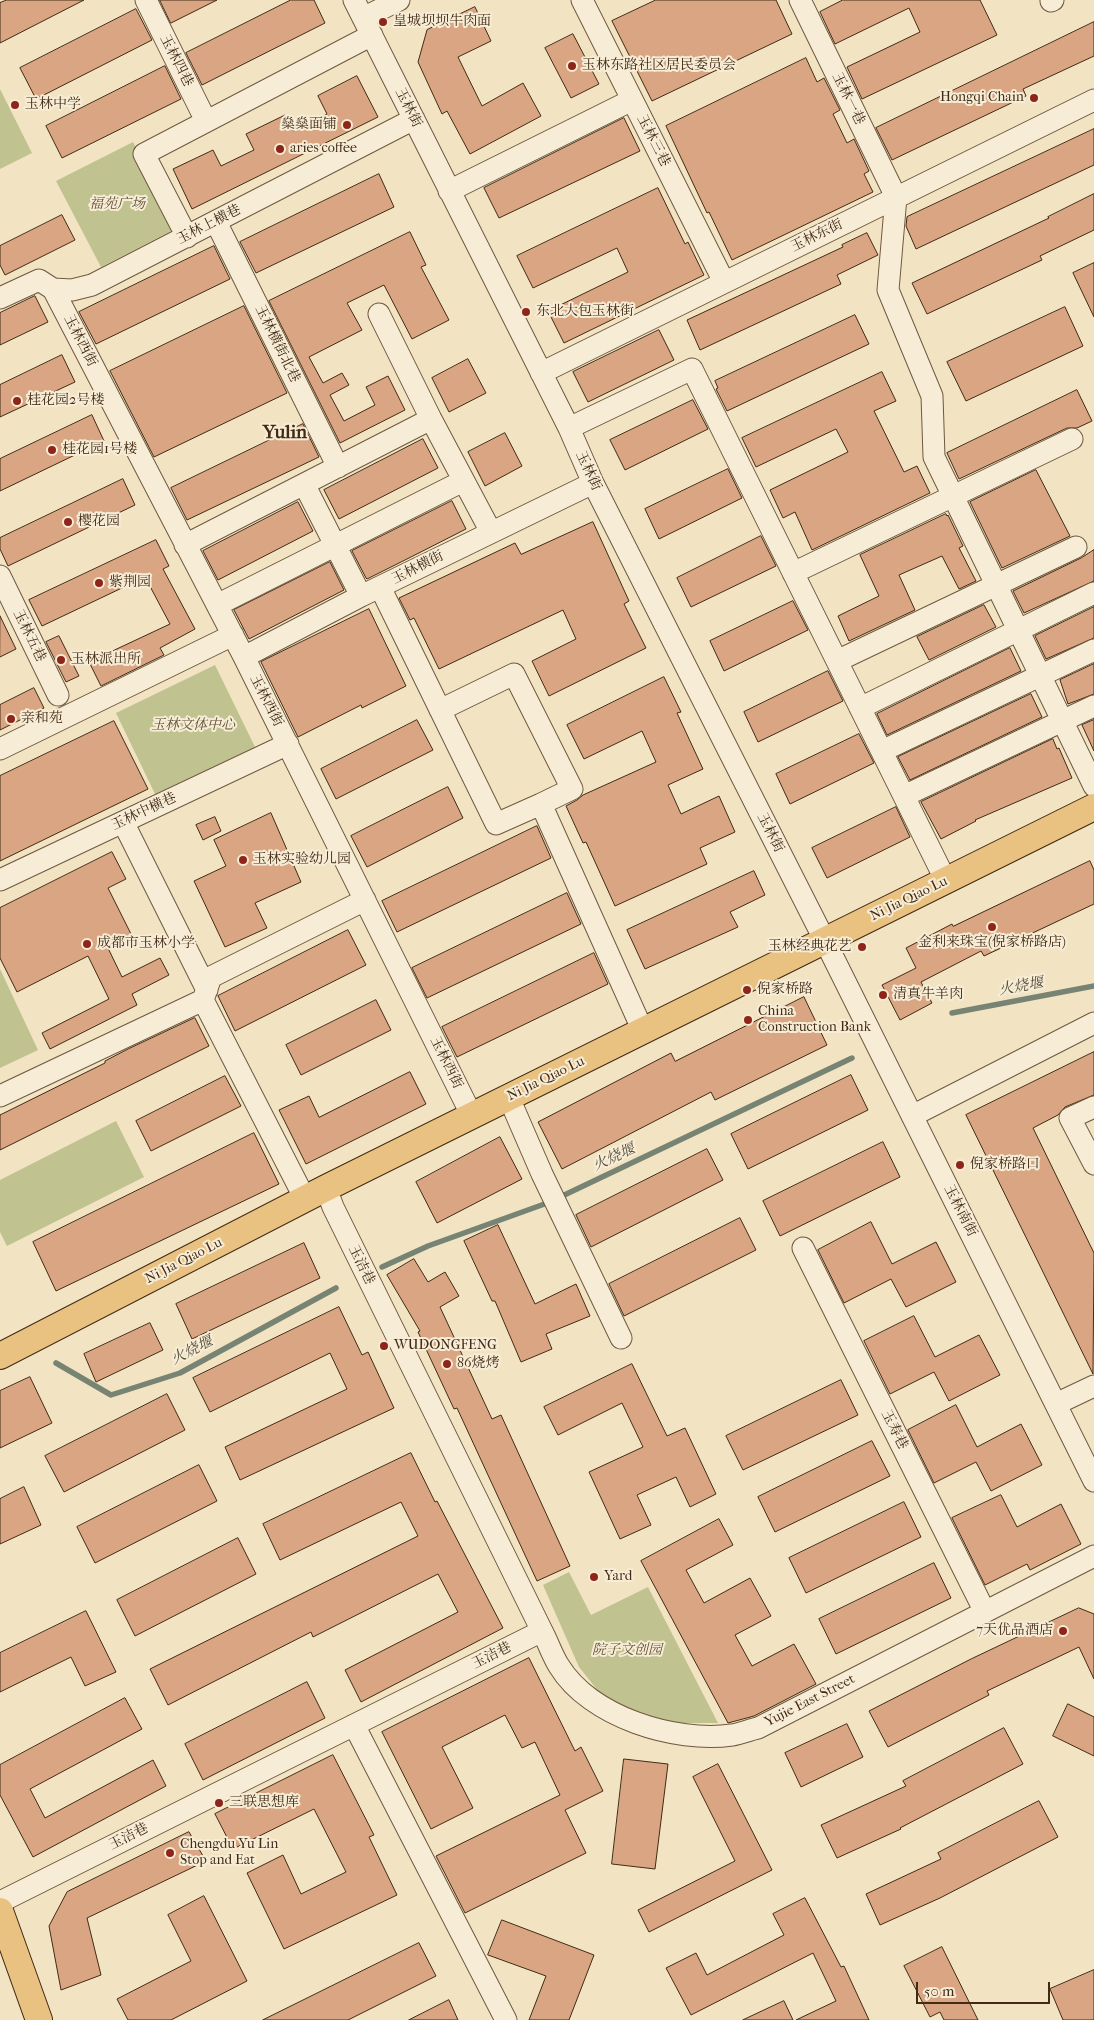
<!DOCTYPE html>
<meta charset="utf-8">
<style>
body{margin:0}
#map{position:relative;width:1094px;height:2020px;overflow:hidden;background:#f2e4c2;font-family:"IM FELL French Canon",serif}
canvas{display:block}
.scale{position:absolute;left:916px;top:1982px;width:134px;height:22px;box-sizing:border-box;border:2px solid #422a14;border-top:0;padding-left:6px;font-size:15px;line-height:18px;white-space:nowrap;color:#422a14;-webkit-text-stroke:4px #f7edd7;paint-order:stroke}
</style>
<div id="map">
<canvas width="1094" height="2020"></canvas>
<div class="scale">50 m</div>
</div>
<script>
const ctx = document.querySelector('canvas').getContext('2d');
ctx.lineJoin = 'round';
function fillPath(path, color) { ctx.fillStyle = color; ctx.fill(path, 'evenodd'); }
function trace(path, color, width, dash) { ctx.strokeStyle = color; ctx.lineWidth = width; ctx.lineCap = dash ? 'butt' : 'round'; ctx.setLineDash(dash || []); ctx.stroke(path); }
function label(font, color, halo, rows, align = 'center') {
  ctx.font = font + ' "IM FELL French Canon","Noto Serif SC",serif'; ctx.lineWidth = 4; ctx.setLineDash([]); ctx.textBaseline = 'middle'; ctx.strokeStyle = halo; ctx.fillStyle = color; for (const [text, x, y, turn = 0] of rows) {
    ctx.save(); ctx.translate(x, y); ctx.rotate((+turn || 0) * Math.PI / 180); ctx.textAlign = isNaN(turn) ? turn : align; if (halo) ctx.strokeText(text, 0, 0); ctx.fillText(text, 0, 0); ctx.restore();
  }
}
const green = new Path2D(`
 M0,89L32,153L0,169Z
 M133,142L177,228L101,267L56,181Z
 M215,665L255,747L155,794L116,713Z
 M0,969L38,1050L0,1068Z
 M116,1121L144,1177L7,1246L0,1232V1180Z
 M569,1572L591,1615L648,1587L718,1723H662L607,1702L579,1667L543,1585Z`);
const stream = new Path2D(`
 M952,1013L1094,986
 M558,1198L852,1058
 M382,1267L428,1246L550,1202
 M56,1363L111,1395L180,1373L336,1288`);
const building = new Path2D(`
 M7,0H84L0,43V3Z
 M160,0H217L171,23Z
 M291,0H314L325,23L202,85L186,53Z
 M656,0H776L792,34L652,101L612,21Z
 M843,0H980L997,35L862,99L847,67L920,32L909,8L835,44L820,12Z
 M475,7L491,41L458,57L482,106L523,83L541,116L470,154L447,111L442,114L418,62L427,30Z
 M136,9L152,40L36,99L20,68Z
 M1094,22V56L1023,89L1026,96L892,160L876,128Z
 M573,34L599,84L571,98L545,48Z
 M806,58L817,82L824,78L840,110L833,114L847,143L854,139L869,171L864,174L873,192L732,260L709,212L707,213L666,126Z
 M165,66L181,99L62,158L46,126Z
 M357,76L378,117L192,209L173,169L213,150L221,166L254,150L246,134L285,115L293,131L327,114L318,96Z
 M624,118L640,151L499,218L484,188Z
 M1094,129V165L916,249L906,226L907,217Z
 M379,174L394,207L256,273L240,242Z
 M658,188L685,244L688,242L704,275L564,343L548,311L628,272L617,248L533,288L517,256Z
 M1094,194V230L1040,256L1042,260L927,314L912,283L1049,218L1048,217Z
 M62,215L75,240L5,275L0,265V246Z
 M410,232L426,265L421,267L449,320L412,339L384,285L347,303L362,330L309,357L323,383L342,373L349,385L330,395L344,421L375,405L366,387L388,376L405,410L340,443L269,301Z
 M867,233L878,255L837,275L841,284L700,350L687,320L843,247L842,245Z
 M214,246L230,279L96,344L79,312Z
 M1094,263V317L1073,273Z
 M35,296L48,322L0,345V313Z
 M244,306L287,393L154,457L110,371Z
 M1065,307L1083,346L966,401L947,362Z
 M855,315L869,344L727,411L716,389L718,388L715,381Z
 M659,330L674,360L588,402L573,372Z
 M62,355L75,382L0,417V385Z
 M468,359L486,393L449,412L432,378Z
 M882,372L896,401L874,411L904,472L917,466L930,493L812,550L795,512L783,518L770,490L848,452L836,429L756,467L742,438Z
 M1077,390L1092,421L1077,428H1067L959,479L947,453Z
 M693,400L708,429L625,470L610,440Z
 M92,415L104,441L0,491V459Z
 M303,424L319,457L187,520L171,488Z
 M505,433L522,466L485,486L468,452Z
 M423,439L438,468L339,519L324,490Z
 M728,469L742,498L659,539L645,509Z
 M1036,470L1070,536L1002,568L970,502Z
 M123,479L135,505L8,566L0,549V538Z
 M452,501L466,529L407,559L367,579L366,578L352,551Z
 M298,502L313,531L218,580L203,551Z
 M946,514L947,516L948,515L963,546L959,548L976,581L959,589L942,556L899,575L915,610L849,641L838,616L879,596L860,555Z
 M593,522L629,601L624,604L646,648L549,696L532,661L576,639L563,610L439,669L414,618L410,620L399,598L515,543L521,554Z
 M761,536L776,566L691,607L677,578Z
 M156,540L169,566L163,569L195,629L160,648L164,655L101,686L89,662L170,624L145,577L42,626L29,600Z
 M1094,550V581L1024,613L1013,591L1081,558Z
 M330,562L344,590L249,639L234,610Z
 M793,601L808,630L724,671L710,641Z
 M984,605L996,627L929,660L917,637Z
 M1094,607V638L1046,659L1035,636Z
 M369,609L406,686L362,708L361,705L298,737L261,662Z
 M0,616L16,649L0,657Z
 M59,636L79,676L66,682L46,642Z
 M1010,648L1021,671L887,735L877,714Z
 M1094,664V694L1068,704L1060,680Z
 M828,671L843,701L758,742L744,712Z
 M664,677L681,712L677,713L703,769L668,785L681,814L719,796L735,832L700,848L707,864L615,906L586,842L583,843L566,806L577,800L583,795L656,762L642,731L584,759L567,725Z
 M34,688L44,708L0,730V705Z
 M1031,694L1042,717L910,780L898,757Z
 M417,720L433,750L336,799L321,769Z
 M1094,720V751L1082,725Z
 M114,721L148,789L0,861V776Z
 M859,734L874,763L790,804L776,774Z
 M1053,739L1057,749L1059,748L1072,778L975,820L976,821L941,839L921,802Z
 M448,787L463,818L367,867L351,836Z
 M896,807L910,837L827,878L812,848Z
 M271,813L301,882L255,903L267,928L225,947L194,881L226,866L214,840Z
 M215,817L221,831L203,840L196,825Z
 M537,826L551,858L397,932L382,901Z
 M112,852L126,879L108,888L132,936L108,948L122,977L160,958L169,975L132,994L137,1005L50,1049L42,1033L109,999L88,956L17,992L0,958V908Z
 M1090,861L1094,870V904L984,956L981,951L921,982L932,1003L900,1020L882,985L916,968L906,948L952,924L953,926Z
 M754,871L765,895L730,912L738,927L645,969L627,930Z
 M567,893L581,924L427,998L412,968Z
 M348,930L366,965L235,1031L218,996Z
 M594,953L608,984L457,1057L442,1027Z
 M804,997L827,1045L715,1100L711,1092L562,1169L538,1122L671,1053L675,1061Z
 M376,1000L391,1030L301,1075L286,1045Z
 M195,1018L209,1046L0,1150V1115L105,1063V1061L128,1049Z
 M1094,1052V1095L1065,1107L1058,1115L1033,1128L1094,1253L1093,1374L966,1115Z
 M410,1072L426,1104L306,1164L279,1110L309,1096L319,1117Z
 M851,1075L868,1110L748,1169L731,1134Z
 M225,1076L241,1106L151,1151L136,1121Z
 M254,1133L279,1184L56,1291L33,1242Z
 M500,1137L522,1179L437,1223L416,1182Z
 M883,1142L900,1177L780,1236L763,1201Z
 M707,1149L723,1180L591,1247L576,1215Z
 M740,1218L756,1250L624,1316L609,1284Z
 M871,1222L892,1264L936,1242L956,1282L906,1307L891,1279L844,1303L818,1250Z
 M498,1225L535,1304L576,1284L590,1316L546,1334L552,1349L521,1362L495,1301H492L464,1241Z
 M304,1243L320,1278L192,1339L176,1304Z
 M414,1259L428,1282L445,1272L459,1296L440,1307L492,1419L501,1415L570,1566L537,1581L457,1408L454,1409L418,1332L420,1331L387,1275Z
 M339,1307L362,1355L368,1352L394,1408L240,1480L225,1447L347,1389L330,1353L210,1412L193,1378Z
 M914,1316L935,1357L979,1335L1000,1375L949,1401L934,1372L890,1394L864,1341Z
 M150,1323L163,1350L96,1382L84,1354Z
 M632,1364L667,1436L685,1428L716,1494L690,1507L676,1477L637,1495L651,1525L620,1539L589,1472L643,1447L622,1403L558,1435L544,1407Z
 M30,1377L52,1423L0,1448V1391Z
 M841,1380L858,1415L743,1470L726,1436Z
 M167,1394L185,1430L64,1492L45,1456Z
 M956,1405L977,1447L1021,1424L1042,1465L991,1491L976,1462L934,1483L908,1430Z
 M872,1441L890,1476L775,1532L758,1497Z
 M411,1453L435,1502L437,1501L503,1628L361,1702L345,1670L458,1612L438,1574L313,1637L311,1632L168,1705L150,1669L418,1536L401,1502L280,1560L263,1524Z
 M199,1465L217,1501L95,1563L77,1527Z
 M24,1487L41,1525L0,1544V1499Z
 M1001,1495L1017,1527L1061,1504L1081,1544L1030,1570L1027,1564L985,1585L952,1518Z
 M904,1502L921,1537L806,1593L789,1558Z
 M719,1519L733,1545L686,1570L704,1603L750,1578L771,1616L735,1635L752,1666L794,1644L816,1684L754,1716L728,1723L641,1561Z
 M238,1538L256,1574L135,1636L117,1600Z
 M934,1563L951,1598L836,1654L819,1619Z
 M1079,1608L1094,1614V1679L1079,1647L987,1691L989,1695L888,1747L869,1711L971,1659Z
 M86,1611L116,1672L85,1686L71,1657L0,1692V1653Z
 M529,1658L575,1751L581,1747L603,1791L565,1810L586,1853L465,1913L436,1856L560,1795L535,1742L522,1748L505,1715L442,1747L473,1808L431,1829L382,1732Z
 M307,1682L325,1718L203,1780L185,1744Z
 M125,1698L142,1729L30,1789L45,1818L153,1760L166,1786L33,1857L0,1795V1765Z
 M1068,1704L1094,1717V1756L1053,1736Z
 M847,1724L863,1757L801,1787L785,1753Z
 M1004,1728L1023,1764L900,1828L901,1829L837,1858L821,1825L906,1786L903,1781Z
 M333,1755L374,1835L369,1837L397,1895L284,1949L247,1873L283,1855L301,1894L346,1872L314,1809L233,1849L215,1814Z
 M624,1759L668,1764L655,1869L612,1864Z
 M718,1764L772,1870L649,1932L638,1910L735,1861L693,1777Z
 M1039,1801L1058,1837L940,1898L880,1925L866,1894L941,1859L938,1853Z
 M189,1832L206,1861L87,1918L101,1975L61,1990L49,1926L67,1892Z
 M204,1896L247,1981L171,2020H128L117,1999L191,1961L168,1915Z
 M805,1898L841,1967L844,1966L869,2020H796L836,2001L813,1953L691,2015L666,1968L696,1953L707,1975L784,1935L773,1914Z
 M502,1920L594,1955L569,2020H529L546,1976L488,1955Z
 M419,1943L436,1976L348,2020H263Z
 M942,1947L978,2020H944L940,2012L930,2017L904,1966Z
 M1094,1970V2020H1063L1050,1989Z
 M449,2000L458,2020H409Z
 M784,2001L793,2020H743Z`);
const minor = new Path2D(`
 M146,0L206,121
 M354,0L569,428L593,483L825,941L1094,1481
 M582,0L724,282
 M800,0L896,197L888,290L932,396L934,457L1094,786
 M1051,1L1053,0
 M363,18L399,0
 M449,191L632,100
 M216,222L338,467
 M187,237L144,154L372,35
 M53,289L244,657L472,1116
 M0,298L39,280L53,289L72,290L92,285L414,119
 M379,314L431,419L491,532
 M541,373L1094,100
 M569,428L692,369L946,881
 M304,484L361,596
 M185,545L431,419
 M793,573L1072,439
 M0,576L58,695
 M380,587L496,824L541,804
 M217,605L463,481
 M244,657L361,596L593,483
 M837,661L1076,547
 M860,708L1094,593
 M440,710L514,674L572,789L541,804L643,1031
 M0,749L233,635
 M882,751L1094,650
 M904,796L1094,706
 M123,822L207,990
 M0,880L288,744
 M203,1000L305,1199
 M0,1096L203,1000L211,977L365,900
 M509,1098L542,1174L621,1338
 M1094,1107L1070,1118L1094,1164
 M912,1116L1094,1023
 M803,1248L985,1612
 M1056,1404L1094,1386
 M542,1631C548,1642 552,1655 559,1666C590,1717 675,1743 732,1735C740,1734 749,1730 758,1728L1094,1556
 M354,1725L506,2020
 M0,1902L542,1631L333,1207L326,1188`);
const major = new Path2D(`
 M0,1356L326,1188L1094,807
 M0,1911L39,2020`);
const markers = [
 [383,22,5,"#8f2418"],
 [572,66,5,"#8f2418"],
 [1034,98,5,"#8f2418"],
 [15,105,5,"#8f2418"],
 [347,125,5,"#8f2418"],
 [280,149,5,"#8f2418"],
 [526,312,5,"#8f2418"],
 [17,401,5,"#8f2418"],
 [52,450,5,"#8f2418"],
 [68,522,5,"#8f2418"],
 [99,583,5,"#8f2418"],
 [61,660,5,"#8f2418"],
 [11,719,5,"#8f2418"],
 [243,860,5,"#8f2418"],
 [992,927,5,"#8f2418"],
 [87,944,5,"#8f2418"],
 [862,947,5,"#8f2418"],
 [747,990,5,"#8f2418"],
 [883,995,5,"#8f2418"],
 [748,1020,5,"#8f2418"],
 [960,1165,5,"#8f2418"],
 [384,1346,5,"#8f2418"],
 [447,1364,5,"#8f2418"],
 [594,1577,5,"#8f2418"],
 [1063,1631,5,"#8f2418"],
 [219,1803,5,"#8f2418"],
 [170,1853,5,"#8f2418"]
];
const poiNames = [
 ["皇城坝坝牛肉面",393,22],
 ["玉林东路社区居民委员会",582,66],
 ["Hongqi Chain",1024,98,"right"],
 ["玉林中学",25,105],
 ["燊燊面铺",337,125,"right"],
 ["aries coffee",290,149],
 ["东北大包玉林街",536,312],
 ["桂花园2号楼",27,401],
 ["桂花园1号楼",62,450],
 ["樱花园",78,522],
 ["紫荆园",109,583],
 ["玉林派出所",71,660],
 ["亲和苑",21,719],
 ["玉林实验幼儿园",253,860],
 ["金利来珠宝(倪家桥路店)",992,943,"center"],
 ["成都市玉林小学",97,944],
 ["玉林经典花艺",852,947,"right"],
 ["倪家桥路",757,990],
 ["清真牛羊肉",893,995],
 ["China",758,1012],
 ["Construction Bank",758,1028],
 ["倪家桥路口",970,1165],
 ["WUDONGFENG",394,1346],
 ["86烧烤",457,1364],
 ["Yard",604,1577],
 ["7天优品酒店",1053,1631,"right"],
 ["三联思想库",229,1803],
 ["Chengdu Yu Lin",180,1845],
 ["Stop and Eat",180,1861]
];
const streetNames = [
 ["玉林四巷",176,61,63],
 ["玉林一巷",848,99,64],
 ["玉林街",408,108,63],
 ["玉林三巷",653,141,63],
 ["玉林上横巷",209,225,-27],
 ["玉林东街",817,236,-26],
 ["玉林西街",80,341,63],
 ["玉林横街北巷",277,344,64],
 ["玉林街",588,471,65],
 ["玉林横街",418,568,-27],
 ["玉林五巷",29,636,64],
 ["玉林西街",266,701,63],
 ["玉林中横巷",144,812,-25],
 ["玉林街",770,833,63],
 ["Ni Jia Qiao Lu",909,899,-26],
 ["玉林西街",446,1063,64],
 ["Ni Jia Qiao Lu",546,1079,-26],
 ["玉林南街",960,1211,63],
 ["Ni Jia Qiao Lu",184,1261,-27],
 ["玉洁巷",361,1265,64],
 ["玉寿巷",894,1430,63],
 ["玉洁巷",492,1656,-27],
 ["Yujie East Street",810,1701,-27],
 ["玉洁巷",129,1837,-27]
];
const parkNames = [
 ["福苑广场",117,205],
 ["玉林文体中心",193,726],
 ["院子文创园",627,1651]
];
const waterNames = [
 ["火烧堰",1021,987,-10],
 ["火烧堰",614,1158,-25],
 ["火烧堰",192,1351,-27]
];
const districtNames = [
 ["Yulin",285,433]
];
fillPath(green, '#c0c28f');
trace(stream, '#778373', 5.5);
fillPath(building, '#d9a582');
trace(building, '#422a14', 1);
trace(minor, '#6e5840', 23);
trace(major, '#422a14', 28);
trace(minor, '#f7edd7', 21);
trace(major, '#e9c281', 26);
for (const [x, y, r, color] of markers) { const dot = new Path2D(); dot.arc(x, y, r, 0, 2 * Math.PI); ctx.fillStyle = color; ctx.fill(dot); trace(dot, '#f7edd7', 2); }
label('14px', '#422a14', '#f7edd7', poiNames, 'left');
label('14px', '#422a14', '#f7edd7', streetNames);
label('italic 14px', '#625033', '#f7edd7', parkNames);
label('italic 15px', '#584f3c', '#f7edd7', waterNames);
label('bold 19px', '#422a14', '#f7edd7', districtNames);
</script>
